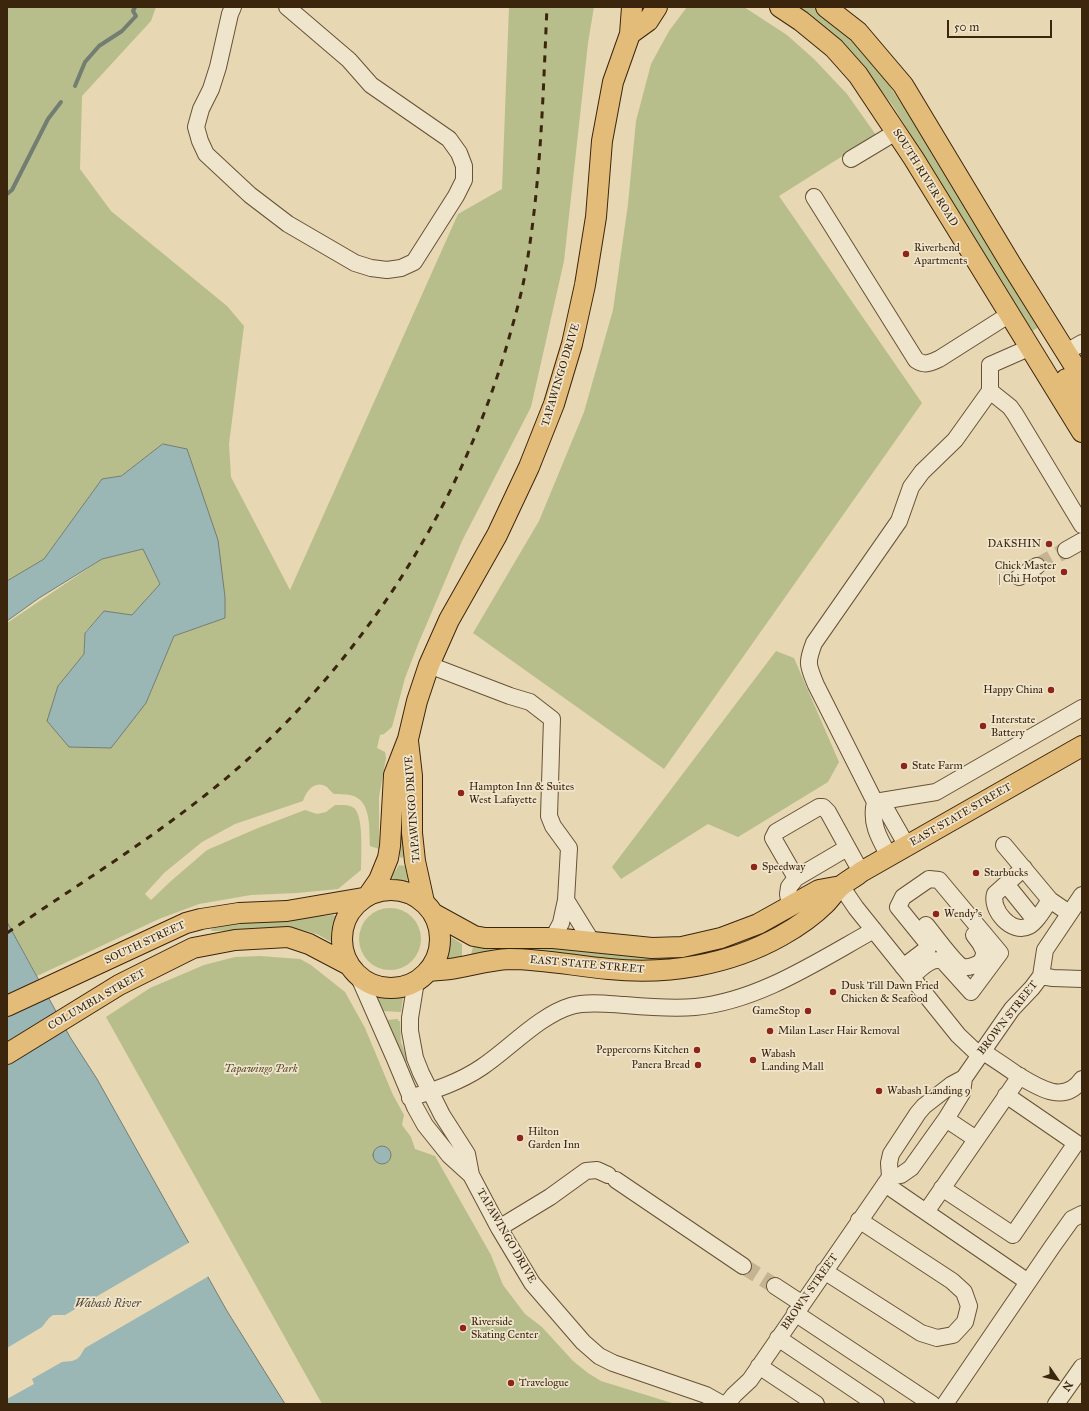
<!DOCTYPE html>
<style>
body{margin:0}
#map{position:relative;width:1089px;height:1411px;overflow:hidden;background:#e7d7b2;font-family:"IM FELL Great Primer",serif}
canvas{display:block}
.frame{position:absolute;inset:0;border:8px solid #3c250d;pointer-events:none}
.north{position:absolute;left:1037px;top:1359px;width:40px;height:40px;-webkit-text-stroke:3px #efe5cd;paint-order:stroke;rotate:124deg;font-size:11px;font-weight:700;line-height:16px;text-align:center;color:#3c250d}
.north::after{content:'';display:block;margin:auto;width:14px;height:18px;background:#3c250d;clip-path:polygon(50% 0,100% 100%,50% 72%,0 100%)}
.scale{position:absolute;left:947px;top:20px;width:105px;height:18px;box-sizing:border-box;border:2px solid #3c250d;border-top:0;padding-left:5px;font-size:12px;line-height:14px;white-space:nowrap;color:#3c250d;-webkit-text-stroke:3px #efe5cd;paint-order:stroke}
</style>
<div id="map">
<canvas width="1089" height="1411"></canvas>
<div class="frame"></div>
<div class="north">N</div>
<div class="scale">50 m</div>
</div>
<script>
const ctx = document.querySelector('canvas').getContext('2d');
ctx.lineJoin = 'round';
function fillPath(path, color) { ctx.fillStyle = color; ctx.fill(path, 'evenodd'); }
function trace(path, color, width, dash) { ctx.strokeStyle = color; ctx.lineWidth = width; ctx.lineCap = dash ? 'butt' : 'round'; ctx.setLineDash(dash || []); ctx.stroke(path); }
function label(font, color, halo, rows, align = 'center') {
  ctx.font = font + ' "IM FELL Great Primer",serif'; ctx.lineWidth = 3.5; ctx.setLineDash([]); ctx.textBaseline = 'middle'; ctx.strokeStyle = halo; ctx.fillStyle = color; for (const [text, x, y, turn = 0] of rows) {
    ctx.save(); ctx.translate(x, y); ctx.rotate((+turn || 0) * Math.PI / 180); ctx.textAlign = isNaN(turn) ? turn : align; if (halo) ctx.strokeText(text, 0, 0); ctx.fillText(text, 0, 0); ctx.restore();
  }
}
const green = new Path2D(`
 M7,7H156L151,21L82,96L80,169L111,211L227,306L244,326L229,444L231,477L290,590L458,214L502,189L509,7H594L588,43L564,261L531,407L462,541L419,642L405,678L392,727L384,734L380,735L377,748L385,752L386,758L379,797V849L370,846C369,829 372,799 350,795C345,794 339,794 334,794C331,792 329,789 327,787C315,779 306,791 303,801L235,824L202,842L164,873L145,894L151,900L171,881L207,850L258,828L305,810L317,814L326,812L335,805C341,805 349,804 354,808C364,816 361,857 361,870L338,889L297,893L251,895L199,904L159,919L37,976L7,922V623L102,559L144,549L160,585L132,615L104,611L85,632L84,654L58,686L146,703L174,636L224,618L163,444L121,476L102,479L44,559L7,581Z
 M687,7H744L787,35L814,59L847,94L876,135L779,196L922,403L664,769L473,633L539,521L584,412L613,310L628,204L636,121L651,64L669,31Z
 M796,7H813L820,12L860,49L882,75L918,128L1039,327L1032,331L893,106L871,77L857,60Z
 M776,651L794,658L839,762L828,782L738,837L708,824L621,879L612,867Z
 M402,807L404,856L402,858L400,857L399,831Z
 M399,865L405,866L408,879L406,882L390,879Z
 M815,900L789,923L733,949L652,964L471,955L473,946L479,947L512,944L636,955Z
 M359 939a31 31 0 1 1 62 0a31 31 0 1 1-62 0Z
 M333,915L336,916L331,932V942L317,934L298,929L212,931L211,929L243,920L312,917Z
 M449,937H451L462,944V956L447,959L446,958Z
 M260,956L300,959L311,965L345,992L365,1028L393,1095L404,1115L402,1125L411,1137L415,1149L435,1156L491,1255L503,1285L525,1314L542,1327L573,1361L588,1373L601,1381L675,1404H322L106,1017L150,988L204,965L235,957Z
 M376,997H403L401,1012L382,1011Z
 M398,1019V1021H400L401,1042L408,1061L406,1062L385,1023L386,1020Z`);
const water = new Path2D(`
 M163,444L187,449L218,540L225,597V618L174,636L146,703L111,748L69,747L47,721L58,686L84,654L85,633L104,611L132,615L160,584L143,549L102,559L39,598L7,621V581L44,559L102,479L121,476Z
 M7,922L70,1037L97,1079L227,1311L285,1404H7Z
 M373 1155a9 9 0 1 1 18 0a9 9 0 1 1-18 0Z`);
const pier = new Path2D(`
 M190,1242L209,1276L85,1348L80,1356L77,1359L72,1361L62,1362L32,1379L34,1384L7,1399V1348L42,1327L49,1318L53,1315H65Z`);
const stream = new Path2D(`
 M75,86L85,62L99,46L122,31L136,16L133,11L135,7
 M7,194L12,190L48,119L61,102`);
const minorTunnel = new Path2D(`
 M1037,566L1066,550
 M743,1266L775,1286`);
const minor = new Path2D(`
 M233,7L230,14L218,67L211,89L201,109L196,127L200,141L206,154L250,195L288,224L355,263L371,268L387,270L401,268L414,262L456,196L464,180V166L459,153L449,139L371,85L349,60L287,7
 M851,159L896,132
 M814,197L916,360C925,366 930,363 939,359L1010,314
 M1066,352L1082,343
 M990,391L1010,407L1015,414L1082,525
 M1066,550L1082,541
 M1019,577L1037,566
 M429,665L510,696L530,702L552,719L549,816L553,826L569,848L566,900L561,923L553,938
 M875,802L936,792L1082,708
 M875,802C870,823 879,838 889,856
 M1004,845L1050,900L1069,913
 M907,846L887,811L875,802L816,685C808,665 806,664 814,643L899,521L911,487L922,472L955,440L990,391V365L1031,347
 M1024,868L995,894C990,910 1012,935 1029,926C1036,923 1045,907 1050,900
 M796,878L773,838L776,832L819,807H823L828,812L861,872
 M1006,884L1035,920
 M841,886L856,908L958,1035L979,1055
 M566,900L592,942
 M790,907L788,894L789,887L796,878L847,848
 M926,925C933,933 955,964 963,967C969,968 976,965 981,962L985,953L980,943L974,935
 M903,967L928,948V944L898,907L903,897L929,879L939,880L1000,953L971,992L943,961C931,956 920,970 911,977
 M358,975L395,1059L415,1107L425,1125L449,1155L471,1175
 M1041,976L1053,978L1082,979
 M416,981L410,1018V1031L415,1058L421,1073L442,1115L467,1154L471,1175L499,1228L532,1283L583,1342L599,1356L613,1363L706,1395L722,1404
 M982,1051C994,1059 1005,1066 1016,1074C1036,1086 1064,1106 1082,1079
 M410,1098C435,1090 460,1082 482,1067C509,1049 540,1015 571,1006C587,1001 609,1004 625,1005C648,1007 671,1009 695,1007C759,1001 818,961 874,930
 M946,1119L976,1139
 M890,1177L901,1175L911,1168L946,1119L962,1093L964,1078L1012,1009L1032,988L1041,976L1045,950L1082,895
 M616,1180L743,1266
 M885,1184L1028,1282
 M942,1188L1013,1235L1076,1143L1006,1095
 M926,1212L1020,1076
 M499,1228L550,1197L586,1171L597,1170L608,1175
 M824,1271L921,1333L937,1338L953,1335L965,1322L969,1306L964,1292L952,1281L859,1220
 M775,1286L801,1303
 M795,1313L932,1404
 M778,1338L876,1404
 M759,1366L816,1404
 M727,1404L734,1395L750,1380L890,1177L889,1163L891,1154L918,1113L924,1106L951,1085L964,1078
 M945,1404L1052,1247L1072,1219L1082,1214
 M1056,1404L1082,1367`);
const major = new Path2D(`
 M780,7L801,21L834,48L858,75L914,159L1082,432
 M826,7L858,32L903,85L1012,266L1082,378
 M630,34L648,21L657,7
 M1066,379L1082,405
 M408,741L412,776V833L415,861L424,902
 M342 939a49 49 0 1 1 98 0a49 49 0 1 1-98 0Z
 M370,893L379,880L388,858L390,846L394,775L408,739L417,701L429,665L449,620L497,535L529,467L554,404L572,344L585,285L596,217L602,141L613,82L630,34L632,7
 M434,914L474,936L485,938H553L652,948L682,947L721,938L758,924L819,890L841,886
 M429,971C436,970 443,970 450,969C470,966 489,960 509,959C542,959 576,966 609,969C668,975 729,965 781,936C797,927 812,917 825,904C831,898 835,891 841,886C847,881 855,877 861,872L1082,746
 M7,1006L186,923L201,919L239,913L287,911L363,898
 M7,1054L119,985L193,948L235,940L288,937L309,944L349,965`);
const rail = new Path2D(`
 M7,933C82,882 160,834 230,775C361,663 459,510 507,345C514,320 522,294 526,268C541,182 543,94 547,7`);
const markers = [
 [906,254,4,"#8f2418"],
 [1049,544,4,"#8f2418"],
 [1064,572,4,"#8f2418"],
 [1051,690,4,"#8f2418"],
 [983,726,4,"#8f2418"],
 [904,766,4,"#8f2418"],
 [461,793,4,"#8f2418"],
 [754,867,4,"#8f2418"],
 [976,873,4,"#8f2418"],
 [936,914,4,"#8f2418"],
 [833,992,4,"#8f2418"],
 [808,1011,4,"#8f2418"],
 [770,1031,4,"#8f2418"],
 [697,1050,4,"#8f2418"],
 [753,1060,4,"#8f2418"],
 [698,1065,4,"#8f2418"],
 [879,1091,4,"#8f2418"],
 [520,1138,4,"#8f2418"],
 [463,1328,4,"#8f2418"],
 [511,1383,4,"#8f2418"]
];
const streetNames = [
 ["SOUTH RIVER ROAD",925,178,58],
 ["TAPAWINGO DRIVE",561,375,-73],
 ["TAPAWINGO DRIVE",413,809,-94],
 ["EAST STATE STREET",961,815,-30],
 ["SOUTH STREET",145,943,-25],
 ["EAST STATE STREET",587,965,5],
 ["COLUMBIA STREET",97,1000,-30],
 ["BROWN STREET",1008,1018,-52],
 ["TAPAWINGO DRIVE",506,1236,60],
 ["BROWN STREET",810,1292,-55]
];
const poiNames = [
 ["Riverbend",914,248],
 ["Apartments",914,261],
 ["DAKSHIN",1041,544,"right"],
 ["Chick Master",1056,566,"right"],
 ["| Chi Hotpot",1056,579,"right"],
 ["Happy China",1043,690,"right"],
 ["Interstate",991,720],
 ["Battery",991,733],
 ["State Farm",912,766],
 ["Hampton Inn & Suites",469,787],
 ["West Lafayette",469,800],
 ["Speedway",762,867],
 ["Starbucks",984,873],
 ["Wendy's",944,914],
 ["Dusk Till Dawn Fried",841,986],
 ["Chicken & Seafood",841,999],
 ["GameStop",800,1011,"right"],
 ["Milan Laser Hair Removal",778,1031],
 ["Peppercorns Kitchen",689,1050,"right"],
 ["Wabash",761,1054],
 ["Landing Mall",761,1067],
 ["Panera Bread",690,1065,"right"],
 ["Wabash Landing 9",887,1091],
 ["Hilton",528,1132],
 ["Garden Inn",528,1145],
 ["Riverside",471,1322],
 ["Skating Center",471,1335],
 ["Travelogue",519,1383]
];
const parkNames = [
 ["Tapawingo Park",261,1069]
];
const waterNames = [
 ["Wabash River",108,1304]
];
fillPath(green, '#b7be8c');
fillPath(water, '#9ab7b6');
trace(water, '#747d72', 1);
fillPath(pier, '#e7d7b2');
trace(stream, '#747d72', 4);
trace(minorTunnel, '#c5b391', 16, [16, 8]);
trace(minor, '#675236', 18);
trace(major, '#3c250d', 22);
trace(minor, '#efe5cd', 16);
trace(major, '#e4bc79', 20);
trace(rail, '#3c250d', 3, [7, 7]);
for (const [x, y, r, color] of markers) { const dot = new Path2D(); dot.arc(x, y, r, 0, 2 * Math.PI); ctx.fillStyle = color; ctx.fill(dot); trace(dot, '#efe5cd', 1.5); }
label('11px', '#3c250d', '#efe5cd', streetNames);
label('11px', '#3c250d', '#efe5cd', poiNames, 'left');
label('italic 11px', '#5b4b2d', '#efe5cd', parkNames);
label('italic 12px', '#544a37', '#efe5cd', waterNames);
</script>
